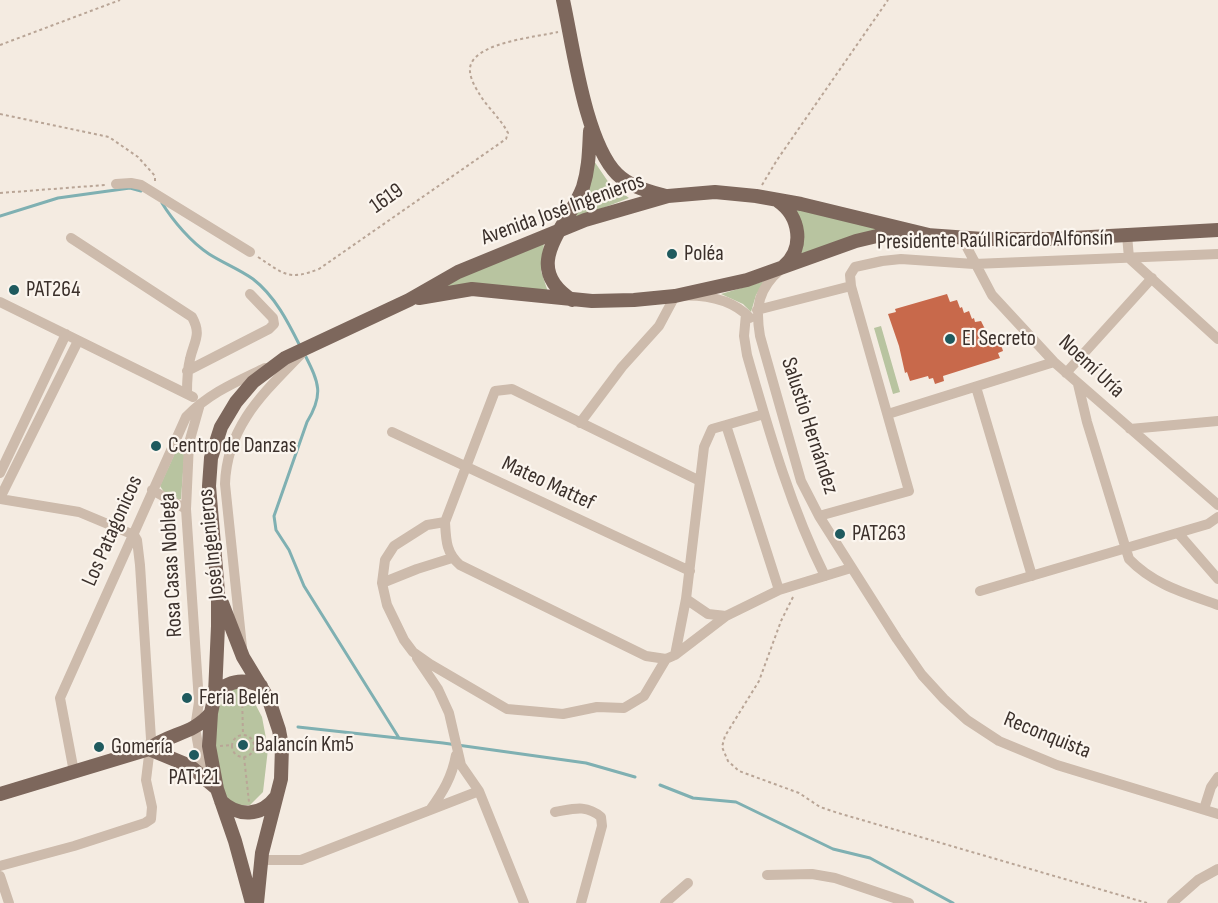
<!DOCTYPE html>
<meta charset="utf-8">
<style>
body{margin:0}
canvas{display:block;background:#f4ebe1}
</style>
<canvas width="1218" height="903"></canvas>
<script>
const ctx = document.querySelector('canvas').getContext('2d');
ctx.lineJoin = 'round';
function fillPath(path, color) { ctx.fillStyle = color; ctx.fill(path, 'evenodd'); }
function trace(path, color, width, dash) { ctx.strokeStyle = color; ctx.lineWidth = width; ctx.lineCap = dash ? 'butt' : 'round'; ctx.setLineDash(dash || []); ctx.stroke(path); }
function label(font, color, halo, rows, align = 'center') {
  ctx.font = font + ' "Sofia Sans Condensed",sans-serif'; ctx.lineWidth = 4.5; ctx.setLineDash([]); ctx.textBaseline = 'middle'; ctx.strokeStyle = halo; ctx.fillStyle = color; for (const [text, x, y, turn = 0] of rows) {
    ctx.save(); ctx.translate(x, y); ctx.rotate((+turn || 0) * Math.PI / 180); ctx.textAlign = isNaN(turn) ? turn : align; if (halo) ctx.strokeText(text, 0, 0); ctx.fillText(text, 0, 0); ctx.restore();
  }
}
const green = new Path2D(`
 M594,161L609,183L629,198L569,221Z
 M789,208L891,230L800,256Z
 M544,243L541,271L548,292L471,284L437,288L436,285Z
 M765,281L756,295L751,312L743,304L721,294Z
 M881,326L900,392L893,394L874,328Z
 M180,442L185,445L181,499L178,500L164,492L160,486Z
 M235,687L249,692L262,717L268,749L263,792L250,805H236L228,801L220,789L213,724L222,692Z`);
const stream = new Path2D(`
 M162,203C173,221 191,242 209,254C223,263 239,269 253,279C275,296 288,322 300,346
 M0,216L58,198L130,188L141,191
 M305,355C319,383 324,394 307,422L274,516L276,530L289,550L304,586L399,738
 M298,727L443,743L586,763L635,777
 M660,785L693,798L736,802L833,849L870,858L953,903`);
const building = new Path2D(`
 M947,294L950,302L957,300L960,308L962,307L964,313L969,311L972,319L974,318L975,322L981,321L988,335L993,334L996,342L1000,341L1003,351L998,353L1000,358L943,376L944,381L935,384L933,378L929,379L928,376L910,381L907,372L905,373L899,346L888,314L896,312L895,309Z`);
const path = new Path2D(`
 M0,45L120,0
 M0,114L109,137L138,157L155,176V181
 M762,185L777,160L888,0
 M0,193L105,185
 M258,257C284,274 288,281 319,269L506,139L508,133C501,119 488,108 480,95C475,87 467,74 471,64C480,42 536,37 558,32
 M793,597L781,621L759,681L725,736L722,747L728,761L739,771L799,793L820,807L838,813L1147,903
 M242,693L243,735
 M232 746a11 11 0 1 1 22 0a11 11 0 1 1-22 0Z
 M220,746L232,745
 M254,747H272
 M244,757L249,802`);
const minor = new Path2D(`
 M116,184L131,183L141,185L250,252
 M1127,235L1129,258L1218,339
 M71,238L192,317C202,335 194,341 190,359C187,371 187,382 187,394
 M962,238L992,295L1054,362L1218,505
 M781,269C758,289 755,307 760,336L801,481L819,516L897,639L922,675L944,699L967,720L999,741L1057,765L1218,814
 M0,302L193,397
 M757,310L851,286
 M746,314L744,336L747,355C769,431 790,506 825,576
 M187,371L269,329L274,324L273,318L250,294
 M1066,373L1152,278
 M1078,384L1087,422L1129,559C1154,585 1185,593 1218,605
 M976,387L1032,576
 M200,404L189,443L186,509L199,702L195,728L204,777
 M888,414L1054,362
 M580,423L622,367L659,326L675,296C702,294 730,297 750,318
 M726,425L764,414
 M1130,429L1218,421
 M392,432L690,571
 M0,473L66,334
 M152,490L186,509
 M0,498L78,341
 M0,499L79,512L134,535
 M819,516L909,491L851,286L850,275L855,267L882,261L901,259L974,264L1218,254
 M445,522L427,525L394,546L385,560L382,583L387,605L404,640L413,652L430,664L507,709L563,714L597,707L624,708L644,696L666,659
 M1178,533L1218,579
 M382,583L417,569L452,558
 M980,591L1208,524L1218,517
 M686,599L708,614L726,616L779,590L851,568
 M242,647L225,484C227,424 266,391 304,351
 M675,655L726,616
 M417,658L438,689L449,713L461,765L479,791L524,903
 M666,659L646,656L460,565C446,553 446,540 445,522L495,391L512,389L700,481
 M666,659L675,655L686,599L704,447L712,429L726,425L779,590
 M74,772L60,698L186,417C209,393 236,382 265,368
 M1204,809L1211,787L1218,777
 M430,810C443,792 452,777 456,755
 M555,812C573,809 586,804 601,817L602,826L581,903
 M261,860H301L479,791
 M0,866L74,846L145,823L151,819L152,807L146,780L151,739L140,565L137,540L134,535
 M767,875L812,874L835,878L909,903
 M0,876L9,903
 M665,903L688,883
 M1172,903L1198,880L1218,869`);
const major = new Path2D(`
 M563,0C573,45 585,142 617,174C630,187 648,191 666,196
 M778,201C800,216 805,248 784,266
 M927,235L983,239H1055L1218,230
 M419,298L472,289L592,301L634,300L675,296L747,280L856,241L877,236L907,235
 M572,300C518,265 569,226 583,187C589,168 589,150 590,131
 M222,603L243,657L269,700L279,730L282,746L281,779L262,853L257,903
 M215,694C229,680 243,678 261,686
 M149,749L190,766L216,788
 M0,794L149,749C169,733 193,735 211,713
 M221,801C238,817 261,817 276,797
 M252,903L235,841L217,789L209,746L211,713L215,694L218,626V592L209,486L211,458L221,427L236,402L253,382L285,358L409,300L458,272L585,220L668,196L715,192L756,196L801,204L933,236`);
const markers = [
 [672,254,6,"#1f5a5e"],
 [14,290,6,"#1f5a5e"],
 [950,339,6,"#1f5a5e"],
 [156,446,6,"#1f5a5e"],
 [840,534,6,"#1f5a5e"],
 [187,698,6,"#1f5a5e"],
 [243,745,6,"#1f5a5e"],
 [99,747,6,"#1f5a5e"],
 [194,755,6,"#1f5a5e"]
];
const streetNames = [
 ["1619",387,199,-35],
 ["Avenida José Ingenieros",563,210,-20],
 ["Presidente Raúl Ricardo Alfonsín",995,241,-1],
 ["Noemí Uría",1091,367,43],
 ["Salustio Hernández",809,426,72],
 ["Mateo Mattef",548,484,25],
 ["Los Patagonicos",113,531,-66],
 ["José Ingenieros",212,544,-96],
 ["Rosa Casas Noblega",172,565,-93],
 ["Reconquista",1047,736,22]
];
const poiNames = [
 ["Poléa",684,254],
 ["PAT264",26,290],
 ["El Secreto",962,339],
 ["Centro de Danzas",168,446],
 ["PAT263",852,534],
 ["Feria Belén",199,698],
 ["Balancín Km5",255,745],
 ["Gomería",111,747],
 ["PAT121",194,778,"center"]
];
fillPath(green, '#b8c4a0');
trace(stream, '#7fb0b2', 3);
fillPath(building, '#c8694b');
trace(path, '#b9a596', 2, [3, 3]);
trace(minor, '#cdbbac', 10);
trace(major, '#7d675c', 14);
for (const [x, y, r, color] of markers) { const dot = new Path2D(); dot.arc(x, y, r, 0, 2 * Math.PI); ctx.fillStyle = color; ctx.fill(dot); trace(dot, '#fbf5ee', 2); }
label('22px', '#3b302b', '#fbf5ee', streetNames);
label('22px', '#3b302b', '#fbf5ee', poiNames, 'left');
</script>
